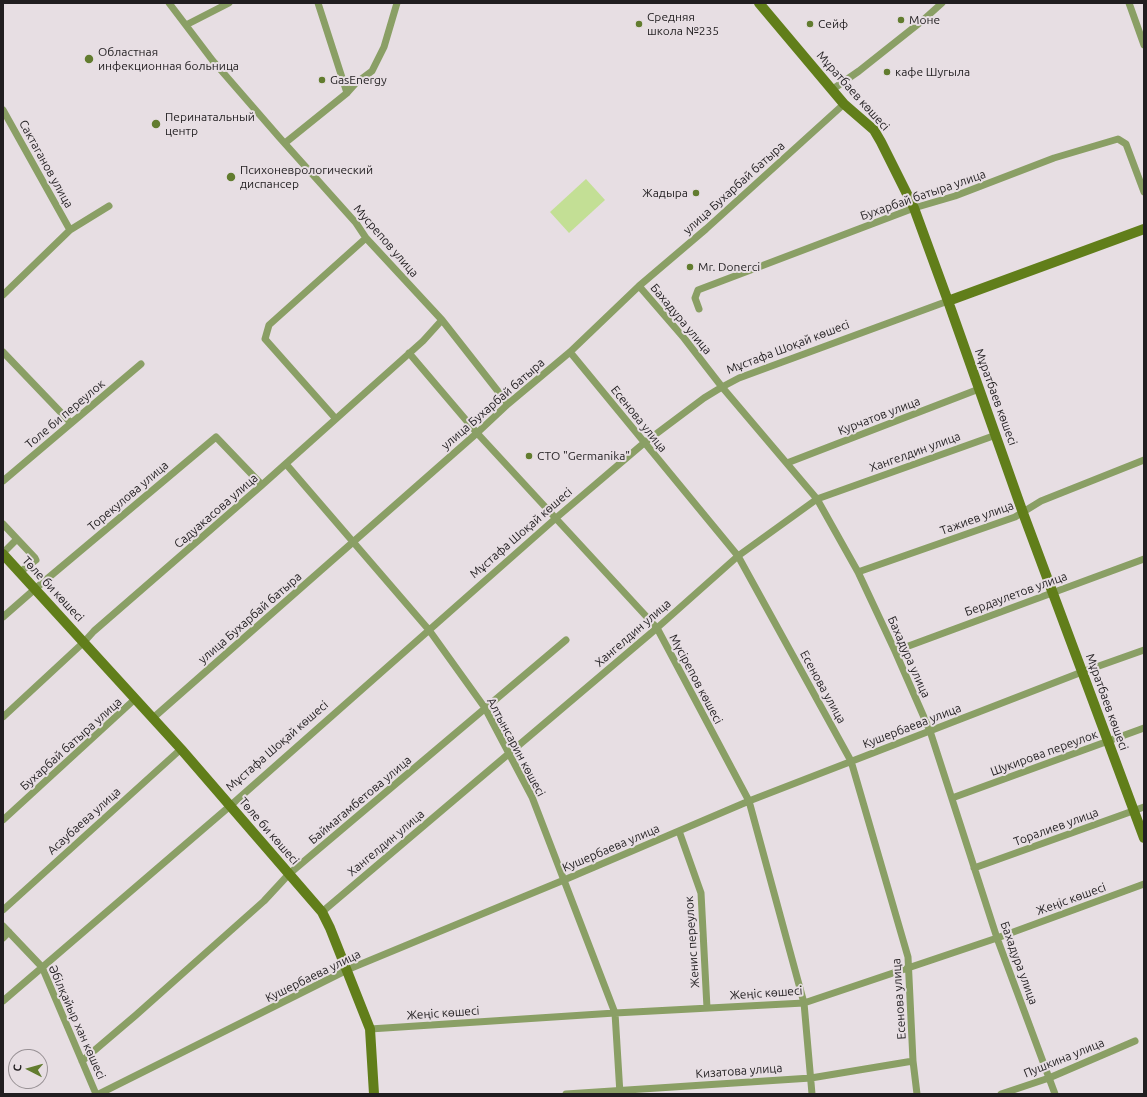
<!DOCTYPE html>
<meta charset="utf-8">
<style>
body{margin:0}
#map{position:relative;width:1147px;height:1097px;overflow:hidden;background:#e7dee3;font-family:Ubuntu,sans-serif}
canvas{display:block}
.frame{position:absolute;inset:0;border:4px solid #211e20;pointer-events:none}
.north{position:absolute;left:8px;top:1049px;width:40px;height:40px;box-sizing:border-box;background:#e7dee3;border:1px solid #989195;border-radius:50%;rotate:276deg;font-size:11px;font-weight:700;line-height:16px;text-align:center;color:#211e20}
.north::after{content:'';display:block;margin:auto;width:14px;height:18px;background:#627c2f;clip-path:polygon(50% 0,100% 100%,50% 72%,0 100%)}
</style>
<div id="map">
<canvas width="1147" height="1097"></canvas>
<div class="frame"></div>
<div class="north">С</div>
</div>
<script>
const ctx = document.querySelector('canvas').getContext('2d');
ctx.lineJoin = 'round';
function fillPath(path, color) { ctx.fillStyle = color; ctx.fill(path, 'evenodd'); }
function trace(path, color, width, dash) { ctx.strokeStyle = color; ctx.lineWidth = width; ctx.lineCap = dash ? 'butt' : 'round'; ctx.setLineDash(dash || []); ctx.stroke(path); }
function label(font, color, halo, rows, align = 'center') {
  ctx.font = font + ' Ubuntu,sans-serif'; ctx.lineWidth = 4; ctx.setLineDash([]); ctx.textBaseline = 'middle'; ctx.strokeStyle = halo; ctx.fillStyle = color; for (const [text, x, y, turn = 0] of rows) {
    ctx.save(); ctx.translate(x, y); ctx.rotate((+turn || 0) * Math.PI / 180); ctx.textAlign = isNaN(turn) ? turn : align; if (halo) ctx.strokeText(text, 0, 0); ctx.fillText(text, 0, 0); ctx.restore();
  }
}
const green = new Path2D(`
 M586,179L605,200L569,233L550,212Z`);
const street = new Path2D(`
 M169,3L213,61L279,137L356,223L366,238L442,320L508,404
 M318,3L347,93
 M1129,3L1144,45
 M186,25L229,3
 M833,89L859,71L922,21L942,3
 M3,110L70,230
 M285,143L347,93L356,83L372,71L384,47L397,3
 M639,286L684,338L722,387L817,499L858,572L895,651L930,731L997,938L1055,1094
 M3,295L70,230L109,206
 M699,309L695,298L698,290L914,208L955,196L1054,158L1118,139L1126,144L1144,192
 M3,352L71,423
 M570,352L738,556L851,761L908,957L913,1061L917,1094
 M409,353L477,433L657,628L749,801L804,1003L812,1094
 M336,419L265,339L269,325L366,238
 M787,463L979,389
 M286,464L429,630L485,708L532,797L615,1013L620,1094
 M3,481L141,364
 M3,524L35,558L36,560L20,572
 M3,553L17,539
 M858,572L1015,517L1041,501L1144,460
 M3,617L35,589L216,437L262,485
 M895,651L1144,559
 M3,717L84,642L94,631L262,485L423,341L442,320
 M153,718L477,433L508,404L570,352L639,286L706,229L844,104
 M952,798L1144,728
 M3,820L135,699
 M679,831L701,893L707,1008
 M974,868L1144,807
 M3,910L181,749
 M322,912L657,628L738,556L817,499L996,435
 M3,926L42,967L96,1094
 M3,938L9,932
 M3,1001L230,806L556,518L644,443L704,398L722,387L739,378L948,301
 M370,1029L615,1013L804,1003L997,938L1144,884
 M82,1061L136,1015L264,901L289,874L566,640
 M99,1094L349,969L564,880L749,801L1082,672L1144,650
 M566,1094L811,1078L913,1061
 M1001,1094L1049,1078L1135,1041`);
const secondary = new Path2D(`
 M759,3L844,104L874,130L881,142L914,208L948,301L1023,513L1144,838
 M948,301L1144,229
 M3,554L181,749L322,912L330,928L370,1029L374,1094`);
const markers = [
 [901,20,4,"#627c2f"],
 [639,24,4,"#627c2f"],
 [810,24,4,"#627c2f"],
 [89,59,5,"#627c2f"],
 [887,72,4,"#627c2f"],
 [322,80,4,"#627c2f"],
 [156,124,5,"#627c2f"],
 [231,177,5,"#627c2f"],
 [696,193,4,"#627c2f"],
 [690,267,4,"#627c2f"],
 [529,456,4,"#627c2f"]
];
const poiNames = [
 ["Средняя",647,17],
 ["школа №235",647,31],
 ["Моне",909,20],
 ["Сейф",818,24],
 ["Областная",98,52],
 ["инфекционная больница",98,66],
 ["кафе Шугыла",895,72],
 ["GasEnergy",330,80],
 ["Перинатальный",165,117],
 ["центр",165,131],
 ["Психоневрологический",240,170],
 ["диспансер",240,184],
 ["Жадыра",688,193,"right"],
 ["Mr. Donerci",698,267],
 ["СТО \"Germanika\"",537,456]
];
const streetNames = [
 ["Мұратбаев көшесі",853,91,48],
 ["Сактаганов улица",46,164,61],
 ["улица Бухарбай батыра",734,188,-42],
 ["Бухарбай батыра улица",923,195,-19],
 ["Мусрепов улица",386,241,49],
 ["Бахадура улица",681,319,50],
 ["Мұстафа Шоқай көшесі",788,347,-21],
 ["Мұратбаев көшесі",996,397,70],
 ["улица Бухарбай батыра",493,404,-41],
 ["Толе би переулок",65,414,-40],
 ["Курчатов улица",879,416,-21],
 ["Есенова улица",639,419,51],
 ["Хангелдин улица",915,452,-20],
 ["Торекулова улица",128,496,-40],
 ["Садуакасова улица",216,511,-41],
 ["Тажиев улица",977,518,-20],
 ["Мұстафа Шоқай көшесі",521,533,-41],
 ["Төле би көшесі",53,589,47],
 ["Бердаулетов улица",1016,594,-20],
 ["улица Бухарбай батыра",250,618,-41],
 ["Хангелдин улица",633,633,-41],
 ["Бахадура улица",909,657,66],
 ["Мүсірепов көшесі",696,679,62],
 ["Есенова улица",823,687,61],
 ["Мұратбаев көшесі",1107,702,70],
 ["Кушербаева улица",912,726,-21],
 ["Бухарбай батыра улица",71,744,-42],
 ["Мұстафа Шоқай көшесі",277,746,-41],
 ["Алтынсарин көшесі",516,747,62],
 ["Шукирова переулок",1044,753,-20],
 ["Баймагамбетова улица",360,800,-40],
 ["Асаубаева улица",84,821,-42],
 ["Торалиев улица",1056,827,-20],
 ["Төле би көшесі",269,831,49],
 ["Хангелдин улица",386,843,-40],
 ["Кушербаева улица",611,848,-23],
 ["Жеңіс көшесі",1071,899,-20],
 ["Женис переулок",692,942,-94],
 ["Бахадура улица",1019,963,70],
 ["Кушербаева улица",313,976,-26],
 ["Жеңіс көшесі",766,993,-4],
 ["Есенова улица",899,999,-94],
 ["Жеңіс көшесі",443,1013,-4],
 ["Әбілқайыр хан көшесі",77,1022,66],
 ["Пушкина улица",1064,1058,-22],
 ["Кизатова улица",739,1071,-4]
];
fillPath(green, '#c3df95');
trace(street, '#8a9f65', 7);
trace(secondary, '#617e1a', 10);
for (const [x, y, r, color] of markers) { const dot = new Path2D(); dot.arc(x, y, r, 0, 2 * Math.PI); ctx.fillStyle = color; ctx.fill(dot); trace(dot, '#e7dee3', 1.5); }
label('12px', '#211e20', '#e7dee3', poiNames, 'left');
label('12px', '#211e20', '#e7dee3', streetNames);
</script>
